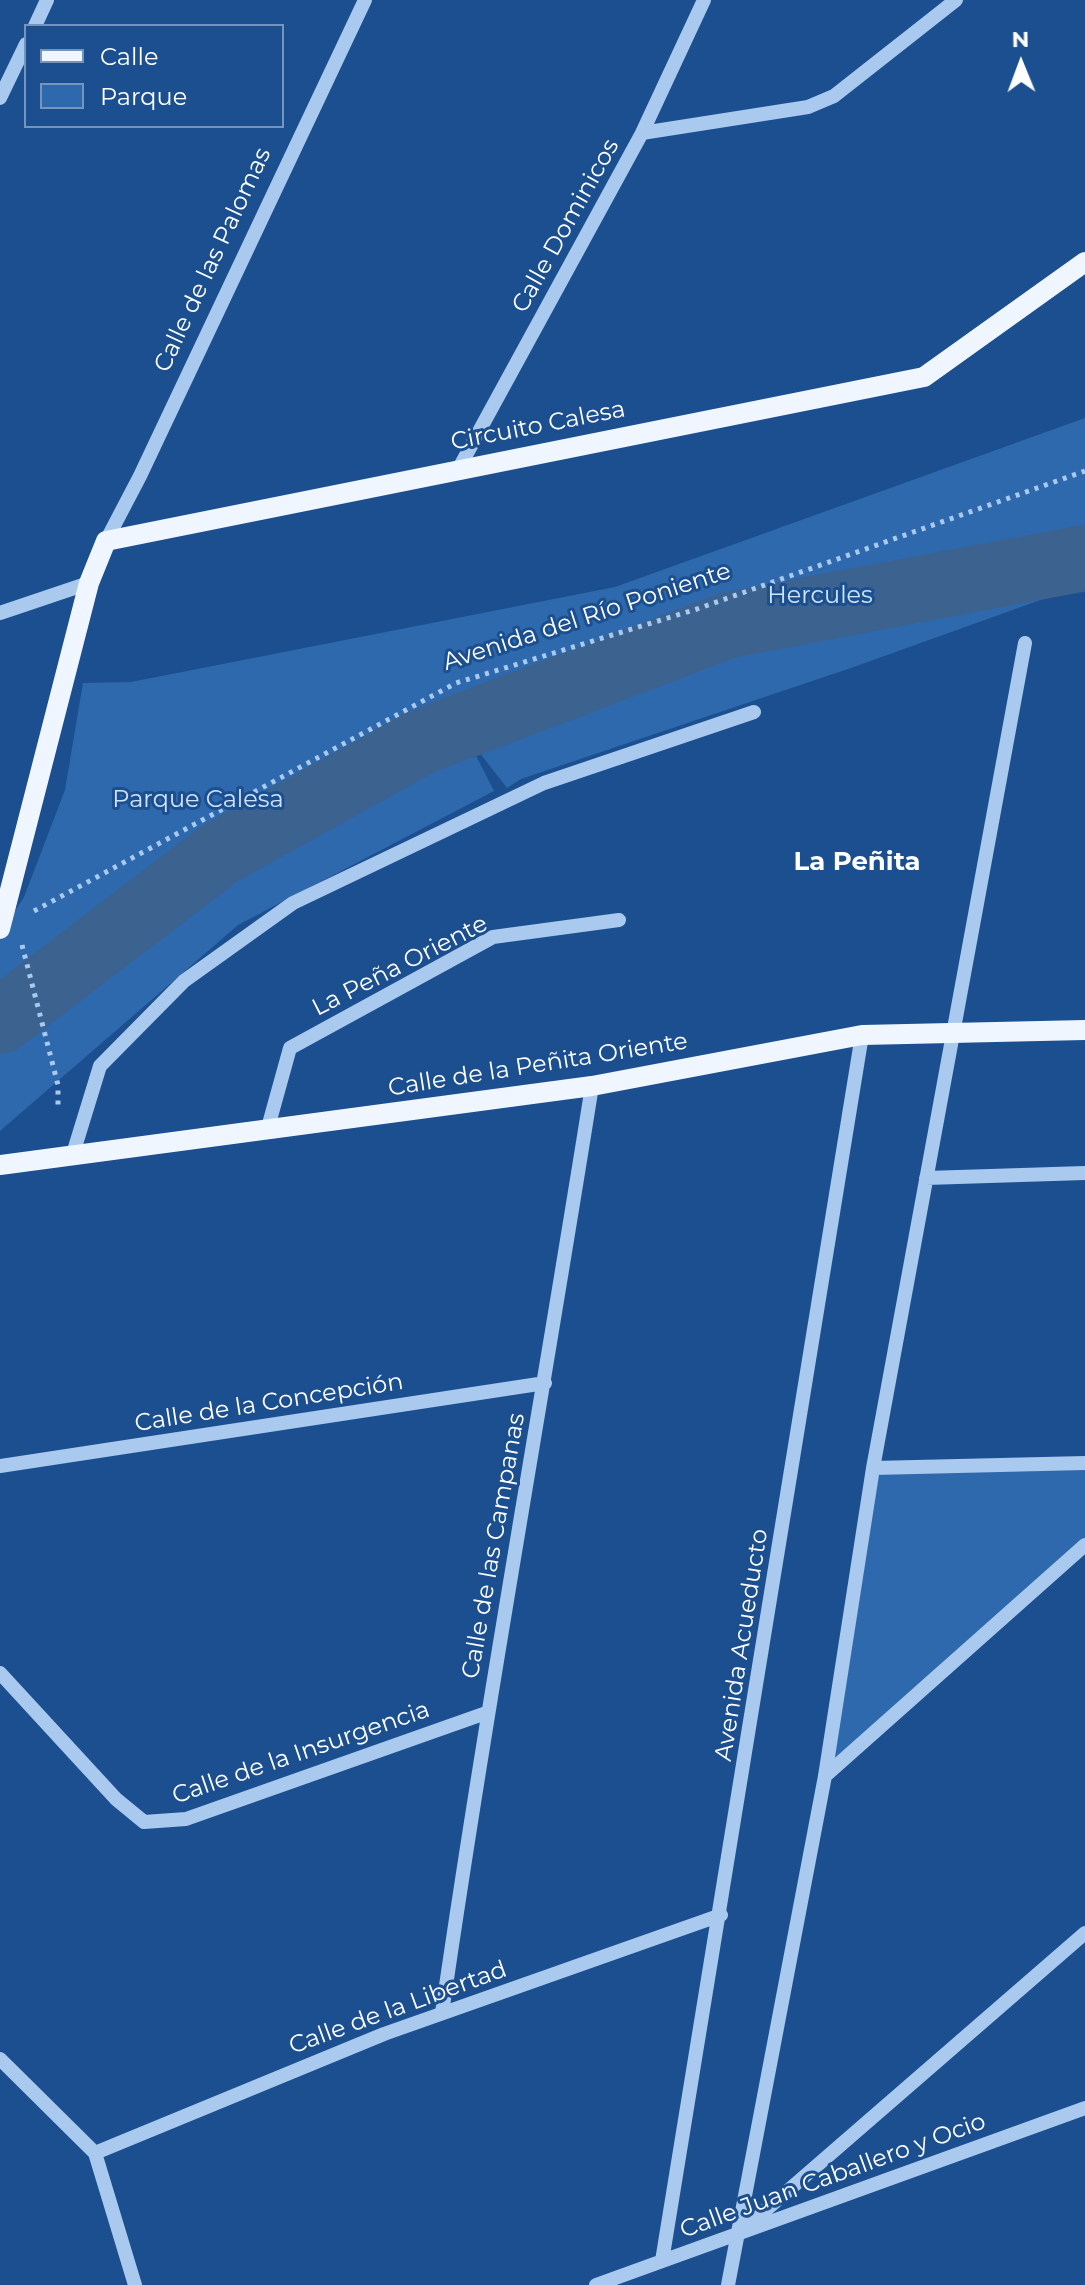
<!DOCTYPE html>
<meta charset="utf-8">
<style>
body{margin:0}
#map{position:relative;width:1085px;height:2285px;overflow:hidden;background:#1b4f8f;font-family:Montserrat,sans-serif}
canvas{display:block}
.legend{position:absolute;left:24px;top:24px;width:260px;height:104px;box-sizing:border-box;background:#1b4f8f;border:2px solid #7695bc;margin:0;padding:10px 14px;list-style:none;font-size:24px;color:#fff}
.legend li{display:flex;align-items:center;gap:16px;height:40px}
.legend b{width:40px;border:2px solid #7695bc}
.north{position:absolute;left:981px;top:24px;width:80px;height:80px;-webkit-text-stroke:6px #1b4f8f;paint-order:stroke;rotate:359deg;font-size:22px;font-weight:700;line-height:32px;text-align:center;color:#fff}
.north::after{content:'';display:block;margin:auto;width:28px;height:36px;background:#fff;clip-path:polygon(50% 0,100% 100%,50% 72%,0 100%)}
</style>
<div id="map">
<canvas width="1085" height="2285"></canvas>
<ul class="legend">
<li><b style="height:10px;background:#f0f6ff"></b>Calle</li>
<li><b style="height:22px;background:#2e69ad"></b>Parque</li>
</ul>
<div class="north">N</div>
</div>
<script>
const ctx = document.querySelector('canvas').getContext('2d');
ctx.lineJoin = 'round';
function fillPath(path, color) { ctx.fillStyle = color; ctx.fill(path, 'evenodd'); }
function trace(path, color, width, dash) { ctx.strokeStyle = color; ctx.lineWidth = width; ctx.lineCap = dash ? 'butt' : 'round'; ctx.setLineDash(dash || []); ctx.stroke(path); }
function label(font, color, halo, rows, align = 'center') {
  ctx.font = font + ' Montserrat,sans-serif'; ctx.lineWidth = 6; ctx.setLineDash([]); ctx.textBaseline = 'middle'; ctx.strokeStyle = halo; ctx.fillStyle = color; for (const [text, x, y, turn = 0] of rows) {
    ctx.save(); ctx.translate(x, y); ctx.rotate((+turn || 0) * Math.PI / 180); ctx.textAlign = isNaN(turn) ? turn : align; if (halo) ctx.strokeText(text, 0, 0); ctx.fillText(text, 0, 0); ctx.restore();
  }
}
const green = new Path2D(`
 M1085,418V584L851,668L521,779L507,788L465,734L494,791L238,925L0,1131V934L24,897L65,790L83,683L131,682L615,587Z
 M1085,1463V1545L825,1776L873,1468Z`);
const river = new Path2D(`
 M0,1021L219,854L421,742L729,625L1085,558`);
const path = new Path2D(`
 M34,911L456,683L697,609L1085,471
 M22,945L58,1085V1107`);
const minor = new Path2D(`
 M35,26L47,0
 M0,98L26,44
 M642,133L808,107L834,96L956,0
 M459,468L642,133L704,0
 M106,541L140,476L365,0
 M0,613L89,583
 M267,1131L290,1048L493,937L619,920
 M72,1157L100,1066L184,981L293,903L544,783L754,712
 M926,1178L1085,1173
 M0,1466L545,1383
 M873,1468L1085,1463
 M0,1673L116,1799L144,1822L186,1819L486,1713
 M825,1776L1085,1545
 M442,2013C487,1703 543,1395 592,1086
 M0,2059L95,2153L135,2285
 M95,2153L384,2034L721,1915
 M745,2228L1085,1933
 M662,2261L862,1035
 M596,2285L1085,2108
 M728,2285L825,1776L873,1468L1025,643`);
const major = new Path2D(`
 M0,929L89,583L106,541L924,377L1085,262
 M0,1165L592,1086L862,1035L1085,1030`);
const streetNames = [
 ["Calle Dominicos",566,226,-61],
 ["Calle de las Palomas",213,260,-65],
 ["Circuito Calesa",538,426,-11],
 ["Avenida del Río Poniente",587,617,-18],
 ["La Peña Oriente",400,966,-27],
 ["Calle de la Peñita Oriente",538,1065,-9],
 ["Calle de la Concepción",269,1403,-9],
 ["Calle de las Campanas",494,1546,-80],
 ["Avenida Acueducto",742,1645,-81],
 ["Calle de la Insurgencia",301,1753,-19],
 ["Calle de la Libertad",398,2008,-20],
 ["Calle Juan Caballero y Ocio",833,2176,-20]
];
const parkNames = [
 ["Hercules",820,596],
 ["Parque Calesa",198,800]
];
const neighbourhoodNames = [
 ["La Peñita",857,862]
];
fillPath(green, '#2e69ad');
trace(river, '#3c6290', 66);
trace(path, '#a9c9ee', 5, [4, 6]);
trace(minor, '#a9c9ee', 14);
trace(major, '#f0f6ff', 20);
label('24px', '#fff', '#1b4f8f', streetNames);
label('24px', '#cfe3fa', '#1b4f8f', parkNames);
label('bold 26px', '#fff', '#1b4f8f', neighbourhoodNames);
</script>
